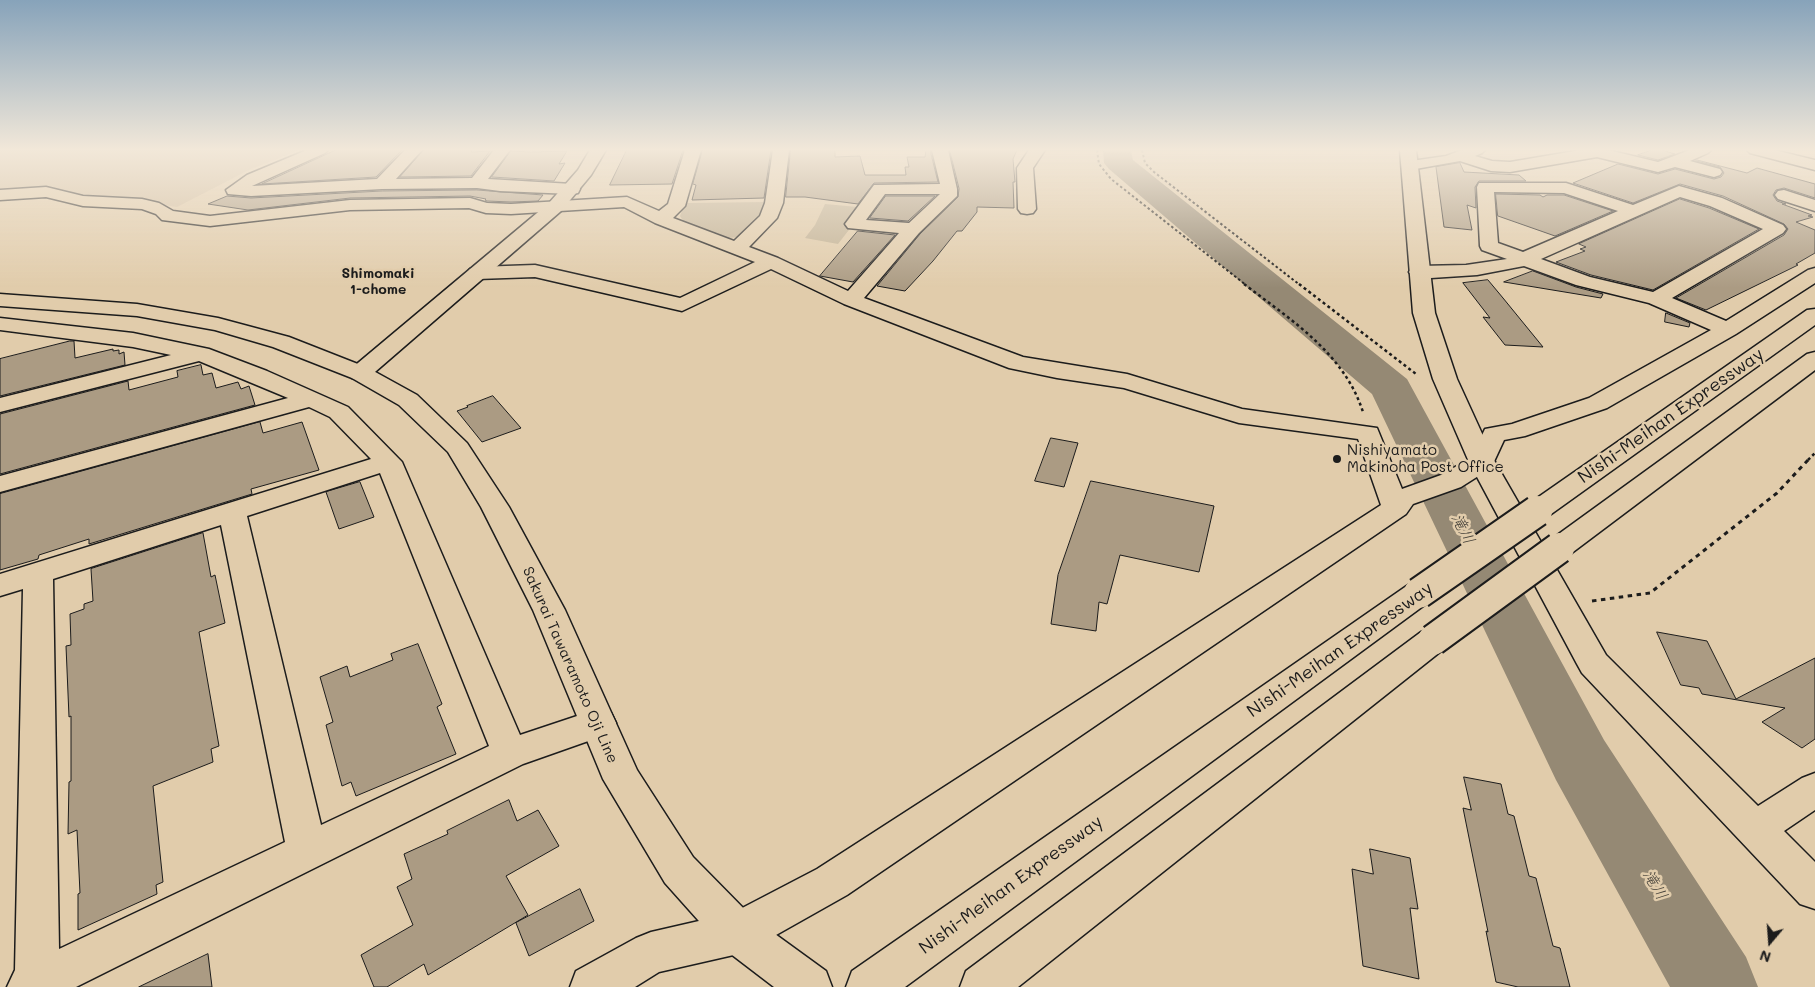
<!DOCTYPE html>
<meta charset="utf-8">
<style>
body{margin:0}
#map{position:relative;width:1815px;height:987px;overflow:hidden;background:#e1ccab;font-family:Mali,sans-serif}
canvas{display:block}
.north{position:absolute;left:1745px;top:917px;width:50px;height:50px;-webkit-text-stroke:4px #e1ccab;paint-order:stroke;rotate:198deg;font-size:14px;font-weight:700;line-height:20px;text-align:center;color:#1c1c1c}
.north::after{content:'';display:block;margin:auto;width:18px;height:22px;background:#1c1c1c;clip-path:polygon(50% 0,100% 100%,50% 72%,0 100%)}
</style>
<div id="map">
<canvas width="1815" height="987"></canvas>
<div class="north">N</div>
</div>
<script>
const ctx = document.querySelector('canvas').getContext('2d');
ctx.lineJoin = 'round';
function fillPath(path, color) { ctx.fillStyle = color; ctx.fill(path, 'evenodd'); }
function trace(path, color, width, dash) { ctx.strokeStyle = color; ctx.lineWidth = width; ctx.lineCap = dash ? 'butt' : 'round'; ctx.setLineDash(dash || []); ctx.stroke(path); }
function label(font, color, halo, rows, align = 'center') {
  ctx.font = font + ' Mali,"Klee One",sans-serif'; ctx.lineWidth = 5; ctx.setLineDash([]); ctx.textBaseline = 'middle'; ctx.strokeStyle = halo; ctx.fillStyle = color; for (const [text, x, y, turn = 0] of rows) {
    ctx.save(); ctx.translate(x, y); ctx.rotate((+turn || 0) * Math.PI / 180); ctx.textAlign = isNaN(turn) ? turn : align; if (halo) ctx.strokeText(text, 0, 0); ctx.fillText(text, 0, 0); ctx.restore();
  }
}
const built = new Path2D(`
 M0,150H300L251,169L177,207L132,200L0,191Z`);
const green = new Path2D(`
 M766,202L759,218L741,237L728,238L684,222L680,216L685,203Z
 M825,204L858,207L845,225L852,226L838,244L805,238L815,225Z`);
const river = new Path2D(`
 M1103,150H1131L1133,160L1407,379L1604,740L1746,957L1758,987H1670L1556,780L1372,394L1109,169L1104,163Z`);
const building = new Path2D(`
 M336,150H402L376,177L262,184Z
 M424,150H472L471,152L490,151L471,176L400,177Z
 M627,150H683L672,184L610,185Z
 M703,150H771L764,198L692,200L696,185L693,184Z
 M791,150H835V157L860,156L865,175H906L905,167H909L907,157H925L926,150H930L938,182L874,183L858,204L805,197H786Z
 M950,150H1017L1013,159L1015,182H1013L1014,208L977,207V212L962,231H957L933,261L905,291L877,286L920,234L958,197L959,189Z
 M1652,150H1662L1675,154L1658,160L1638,155Z
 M511,151L531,152L567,151L559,164L565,163L554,181L492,177Z
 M1697,160L1747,173L1757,168L1815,184V198L1784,188L1776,190L1773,195L1777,201L1786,204H1782L1812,215L1808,216L1813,217L1796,222L1815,230V253L1796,264L1798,265L1706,310L1676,298L1784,235L1788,229L1784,224L1723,196L1680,184L1633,203L1573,183L1618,164L1658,174L1675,169L1714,179L1721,177L1724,173L1720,167L1696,161Z
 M1460,163L1464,172L1519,175L1526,181H1479L1475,187L1476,208L1467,205L1472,230L1444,227L1436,167Z
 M477,190L543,195L538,201L511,202L487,201L485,200L486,199L470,196L350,198L248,210L208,204L227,196L251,198L382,191Z
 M1496,194L1540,195L1543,197L1547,195H1564L1613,211L1555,236L1498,216Z
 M886,196H935L908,221L870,218Z
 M1680,199L1709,208L1759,229L1653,290L1591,275L1556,262L1585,251L1580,249L1586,247L1579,244Z
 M858,231L895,235L853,282L820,276Z
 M1533,271L1576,287L1603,294L1601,298L1504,282Z
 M1488,280L1503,298L1543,347L1505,345L1483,317L1490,318L1463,283Z
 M1666,313L1690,323L1689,327L1665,322Z
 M70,341H74L75,358L113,349V351L119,350V354L124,352L125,365L0,396V359Z
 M201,365L203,375L212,373L216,388L238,382L241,389L249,386L255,405L0,474V414L128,381L129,390L178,377L177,371Z
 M493,396L521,428L482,442L457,411L468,407L467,406Z
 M260,422L263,433L302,422L319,470L251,489L252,494L89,544V539L39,555L38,559L0,570V494Z
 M1051,438L1078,443L1064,487L1035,481Z
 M1091,481L1214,506L1199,572L1120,555L1107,604L1099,602L1096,631L1051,624L1058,575Z
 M360,482L374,517L339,529L326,492Z
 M203,533L211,577L215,575L225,623L199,632L219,746L211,749L213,762L153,786L163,882L156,885L157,894L78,930V894L80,893L77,830L68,834L69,782L71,781V716L69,717L66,646L71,645L70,614L84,609V604L93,601L91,569Z
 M1657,632L1707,641L1736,699L1815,658V739L1802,748L1762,722L1785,708L1702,694L1699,688L1681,685Z
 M418,644L442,704L437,707L456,754L356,796L351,782L342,786L326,725L333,722L320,677L347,666L350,677L393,660L391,654Z
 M1464,777L1501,784L1508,814L1514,816L1529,876L1536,878L1553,946L1560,948L1570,987H1518L1496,982L1486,931L1488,932L1463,808L1471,810Z
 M509,800L517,821L538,810L559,846L506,876L528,915L428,975L424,964L387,987H374L361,955L413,925L397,887L412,879L404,854L448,834L447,831Z
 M1370,849L1410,858L1418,909L1410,908L1419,979L1363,966L1352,869L1373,874Z
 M580,889L594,921L529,956L516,923Z
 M208,954L212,987H139Z`);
const pathFar2 = new Path2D(`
 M1097,150L1099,164L1111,179L1246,285
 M1142,150L1145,163L1154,172L1300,285`);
const pathFar1 = new Path2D(`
 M1244,284C1291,320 1344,353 1363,412
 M1299,284L1416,374
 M1808,460L1815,453`);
const path = new Path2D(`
 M1592,601L1650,593L1777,493L1809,459`);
const street = new Path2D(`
 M307,150H328L325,153L252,186L377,179L405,150H422L396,179L472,178L494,150H510L488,179L572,184L578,185L580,189L578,193L572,194L500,191L477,188L382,189L251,196L228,194L226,190L247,175Z
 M685,150H701L685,206L673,218L734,241L760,216L765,203L773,150H789L783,203L777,218L749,247L778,258L848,291L899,233L848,228L845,224L848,220L874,185L940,184L932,150H948L957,189V196L919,233L864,298L1023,357L1127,374L1242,409L1377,428L1402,489L1441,475L1471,458L1485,429L1512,424L1589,398L1711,330L1649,303L1576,285L1524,266L1477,275L1431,278L1412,276L1409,272L1412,268L1419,266L1466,265L1507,259L1482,250L1480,246L1477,187L1479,183H1566L1633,205L1679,186L1722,198L1783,225L1786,229L1783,233L1672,298L1726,321L1808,270L1815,268V283L1736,334L1607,408L1525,436L1504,440L1491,468L1461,487L1413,504L1406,514L847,895L753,948L738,954L723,948L717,933L723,918L817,869L1381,505L1358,439L1239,423L1124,388L1057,378L1009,368L844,304L771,269L682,311L535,277L477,279L470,277L467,273L470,269L477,267L535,265L680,298L755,262L655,223L624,207L511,214L486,213L469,208L350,210L210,226L162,220L156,214L142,209L83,206L46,197L0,200V190L46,187L83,196L142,199L159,203L173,211L210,216L350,200L470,198L487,203L511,204L627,197L659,211L668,204ZM1494,192L1564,193L1618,211L1523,252L1498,243ZM885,194H940L909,223L866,220ZM1680,197L1710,206L1763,229L1653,292L1590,277L1541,259Z
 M1029,150H1045L1033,168L1036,209L1033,213L1027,214L1021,213L1018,209L1017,168Z
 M1462,150H1485L1482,153L1475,156L1492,161L1510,162L1581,150H1608L1658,162L1690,150H1711L1708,153L1690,161L1720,169L1722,172L1720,175L1714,177L1675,167L1658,172L1597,157L1510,172L1491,171L1460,161L1410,170L1404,168L1402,165L1404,162L1446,156Z
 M1747,150H1774L1815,160V170L1750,153Z
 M1784,190L1815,200V211L1778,199L1775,195L1778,191Z
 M0,318L133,333L209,349L267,371L348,407L402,462L520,735L598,709L611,713L616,723L611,733L523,764L76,987H7L15,970L23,589L0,596V574L371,459L330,417L309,407L0,492V476L288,398L199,361L0,412V398L171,355L133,347L0,330ZM380,473L489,746L321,825L247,516ZM221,525L285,842L59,949L53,579Z`);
const secondary = new Path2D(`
 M590,150H606L591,175L561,211L368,378L360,380L352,378L348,373L352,368L549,203L578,170Z
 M1400,150H1416L1435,313L1457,379L1495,462L1606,655L1758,806L1802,778L1815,773V810L1784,831L1815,862V909L1800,904L1582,673L1577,664L1469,462L1433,379L1413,313Z
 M738,912L753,918L759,933L753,948L738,954L659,972L635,987H570L576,971L636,938L651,932Z`);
const primary = new Path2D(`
 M0,294L137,304L218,318L289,337L368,368L417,395L467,443L509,507L565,610L637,770L693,857L753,918L826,971L832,987H774L723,948L665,883L603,779L533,610L481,507L448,452L399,405L352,378L273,347L215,330L137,316L0,306Z`);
const highway = new Path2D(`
 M1815,309V325L1547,517L1537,520L1527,517L1523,511L1527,505L1807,310Z
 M1815,352V370L1569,555L1559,558L1549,555L1544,548L1549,541L1807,354Z
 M1419,582L1430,585L1434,593L1430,601L905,987H846L852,971L1408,585Z
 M1433,628L1445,632L1449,640L1445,648L1018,987H960L966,971L1421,632Z`);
const highwayBridge = new Path2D(`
 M1419,593L1537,511
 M1433,640L1559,548`);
const markers = [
 [1337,459,5,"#1c1c1c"]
];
const farNeighbourhoodnames = [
 ["Shimomaki",378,274],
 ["1-chome",378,290]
];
const poiNames = [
 ["Nishiyamato",1347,450],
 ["Makinoha Post Office",1347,467]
];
const streetNames = [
 ["Sakurai Tawaramoto Oji Line",570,665,66]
];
const waterNames = [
 ["滝川",1463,529,63],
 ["滝川",1655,885,59]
];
const nearStreetnames = [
 ["Nishi-Meihan Expressway",1671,416,-35],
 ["Nishi-Meihan Expressway",1340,650,-35],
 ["Nishi-Meihan Expressway",1011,885,-36]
];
fillPath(built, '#d1bd9f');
fillPath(green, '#c0b093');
fillPath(river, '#958974');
fillPath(building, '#ab9b83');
trace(building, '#1c1c1c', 1);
trace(street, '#1c1c1c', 3);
trace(secondary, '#1c1c1c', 3);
trace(primary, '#1c1c1c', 3);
trace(highway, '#1c1c1c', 3);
trace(pathFar2, '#1c1c1c', 2, [2.5, 2.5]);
trace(pathFar1, '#1c1c1c', 2.5, [3, 3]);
trace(path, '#1c1c1c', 3, [4.5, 4.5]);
fillPath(street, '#e1ccab');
fillPath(secondary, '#e1ccab');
fillPath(primary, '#e1ccab');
fillPath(highway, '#e1ccab');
trace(highwayBridge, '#1c1c1c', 34, []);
trace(highwayBridge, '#e1ccab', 30);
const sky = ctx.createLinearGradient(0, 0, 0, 288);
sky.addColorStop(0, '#87a3ba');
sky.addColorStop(0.52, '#f2e8d9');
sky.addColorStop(1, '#f2e8d900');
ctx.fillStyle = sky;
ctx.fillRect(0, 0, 1815, 288);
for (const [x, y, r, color] of markers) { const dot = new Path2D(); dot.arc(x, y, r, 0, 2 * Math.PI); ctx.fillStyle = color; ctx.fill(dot); trace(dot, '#e1ccab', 2); }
label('bold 14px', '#1c1c1c', '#e1ccab', farNeighbourhoodnames);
label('15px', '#1c1c1c', '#e1ccab', poiNames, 'left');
label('15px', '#1c1c1c', '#e1ccab', streetNames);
label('italic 16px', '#403d36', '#e1ccab', waterNames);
label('18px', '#1c1c1c', '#e1ccab', nearStreetnames);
</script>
